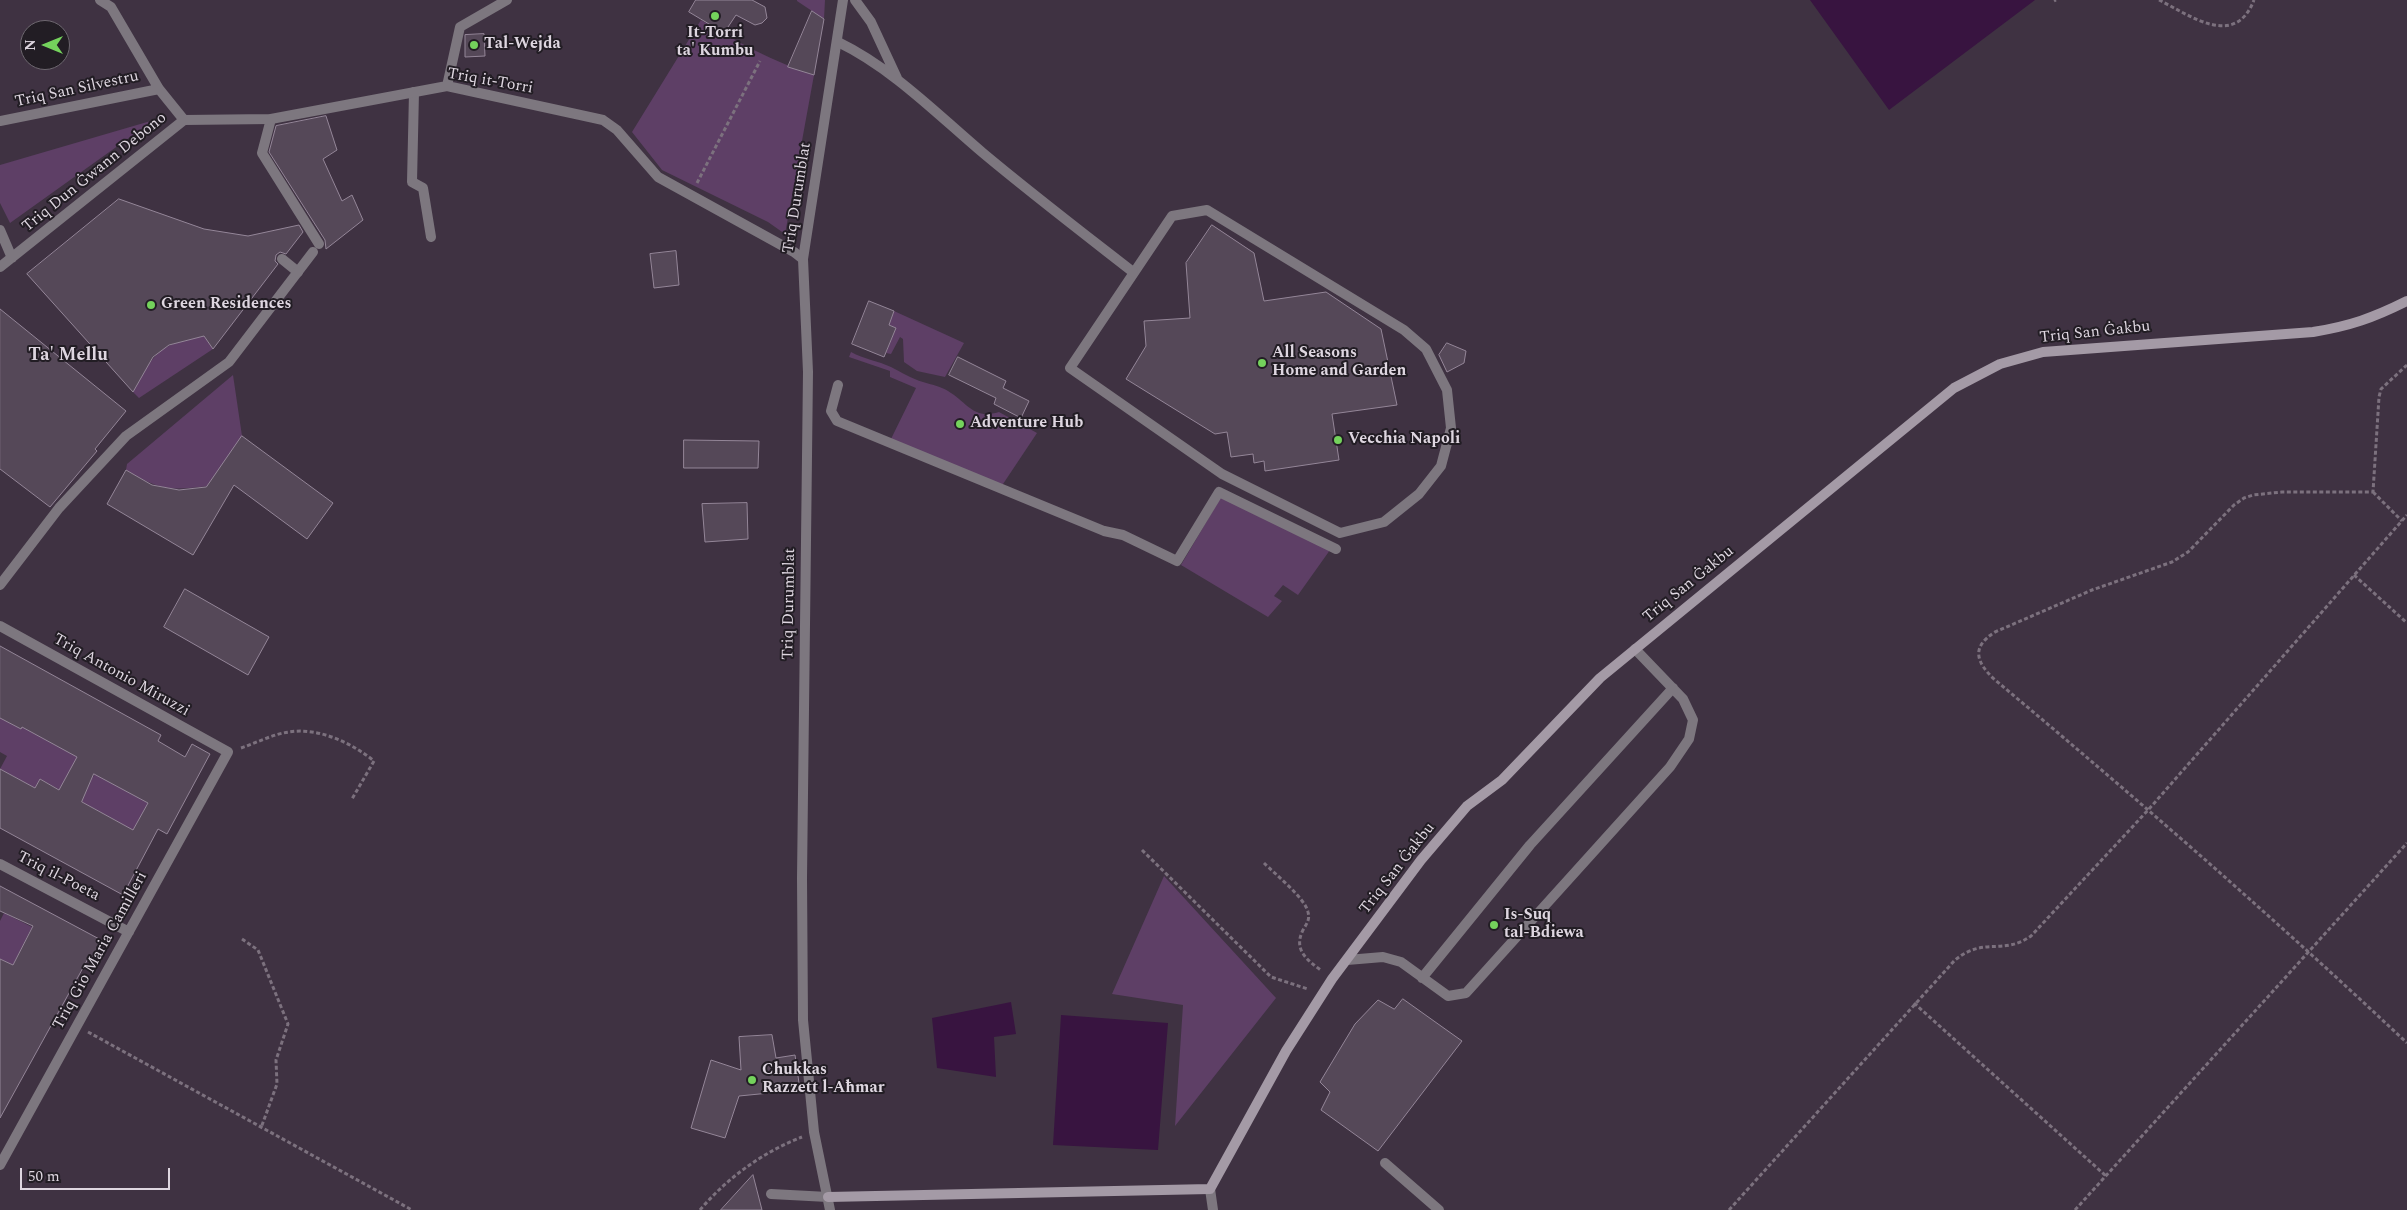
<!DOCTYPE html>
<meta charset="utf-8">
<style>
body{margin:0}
#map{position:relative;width:2407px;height:1210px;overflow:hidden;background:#3f3242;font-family:Spectral,serif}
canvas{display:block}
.north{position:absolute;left:20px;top:20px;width:50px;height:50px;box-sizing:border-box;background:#221d24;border:1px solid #6d676f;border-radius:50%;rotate:270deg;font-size:14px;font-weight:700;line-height:20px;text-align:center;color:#ded6e0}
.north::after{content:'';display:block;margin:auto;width:18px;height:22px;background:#74d25c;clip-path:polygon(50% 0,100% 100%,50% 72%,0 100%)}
.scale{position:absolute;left:20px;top:1168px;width:150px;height:22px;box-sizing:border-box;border:2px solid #ded6e0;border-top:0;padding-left:6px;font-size:15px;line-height:18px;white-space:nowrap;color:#ded6e0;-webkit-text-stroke:4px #221d24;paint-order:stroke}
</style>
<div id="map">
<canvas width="2407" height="1210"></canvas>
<div class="north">N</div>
<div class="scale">50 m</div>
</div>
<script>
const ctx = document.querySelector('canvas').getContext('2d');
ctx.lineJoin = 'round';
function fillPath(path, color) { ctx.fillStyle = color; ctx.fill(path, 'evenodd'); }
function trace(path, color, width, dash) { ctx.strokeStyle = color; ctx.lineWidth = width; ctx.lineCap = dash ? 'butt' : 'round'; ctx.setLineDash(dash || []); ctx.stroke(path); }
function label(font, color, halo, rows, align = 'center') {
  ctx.font = font + ' Spectral,serif'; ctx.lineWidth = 4; ctx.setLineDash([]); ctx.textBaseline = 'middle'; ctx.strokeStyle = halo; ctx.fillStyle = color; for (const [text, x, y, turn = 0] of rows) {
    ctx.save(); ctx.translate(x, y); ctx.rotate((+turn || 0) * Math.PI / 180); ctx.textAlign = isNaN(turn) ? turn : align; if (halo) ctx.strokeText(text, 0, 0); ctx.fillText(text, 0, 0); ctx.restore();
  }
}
const green = new Path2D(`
 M797,0H825L824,19L797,1Z
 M701,20C737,42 774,62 814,75L785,234L768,222L662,170L632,132Z
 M154,120L10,223L0,203V165Z
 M894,311L964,343L945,377L917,371L904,362L903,339L900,337L891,354L886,353L896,328L889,325Z
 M204,336L213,349L139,398L133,392C156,352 156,345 204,336Z
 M851,352C864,359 878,361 891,367C901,372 912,379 923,382C932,385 940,386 948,391C968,403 973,420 999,412L1037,433L1001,487L891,439L916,388L890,377V371L849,357Z
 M233,375L242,436L208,486C171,491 159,490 126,470L127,464Z
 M1221,497L1330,550L1298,595L1283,585L1274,596L1282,601L1268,617L1181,565Z
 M0,704L3,719L21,729L22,727L78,757L73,766L93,777L95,774L148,803L133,830L40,779L35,788L0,769L7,756L0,752Z
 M1164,876L1276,998L1175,1126L1183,1005L1112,994Z
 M4,913L32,927L13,965L0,959V921Z`);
const water = new Path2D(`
 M1810,0H2035L1889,110Z
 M1011,1002L1016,1034L994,1037L996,1077L937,1068L932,1018Z
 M1061,1015L1168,1023L1158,1150L1053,1145Z`);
const building = new Path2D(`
 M696,0H752L765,7L767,18L762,23L755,25L736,15L724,33L689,12Z
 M812,11L824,19L814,75L788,67Z
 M484,34L485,56L465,57V35Z
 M326,116L337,150L323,159L342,201L352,195L363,220L326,249L325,240L269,152L276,126Z
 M119,199L204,229L248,236L299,225L303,232L286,254L280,252L276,255L275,261L278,264L213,349L204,336L169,345L153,357L133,392L27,274Z
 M1212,225L1254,253L1264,301L1326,292L1381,329L1397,405L1332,414L1339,460L1265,471L1264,461L1254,463L1253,454L1231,457L1227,432L1215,434L1126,379L1146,346L1144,321L1190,318L1186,263Z
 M676,251L679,285L654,288L650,254Z
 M869,301L894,311L889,325L896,328L884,357L852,344Z
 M0,309L126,411L95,449L97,451L50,507L0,469Z
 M1447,343L1466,351L1464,363L1447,372L1439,355Z
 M958,357L1006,381L1003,388L1029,401L1021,418L994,404L996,398L949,375Z
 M242,436L333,503L307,539L234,485L193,555L107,504L126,470L152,485L179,490L206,487Z
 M684,440L759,441L758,468H684Z
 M747,503L748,539L705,542L702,504Z
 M185,589L269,637L248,675L164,627Z
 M0,646L161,735L158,741L185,757L192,744L210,754L167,834L158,829L123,895L0,828V769L35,788L40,779L59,790L77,757L22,727L21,729L0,718ZM94,774L148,803L133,830L82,802Z
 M0,886L103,941L93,960L89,957L0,1118V959L13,965L33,926L0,911Z
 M1403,999L1462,1041L1378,1151L1321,1110L1330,1092L1320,1082L1355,1024L1378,1000L1394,1009Z
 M772,1035L776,1058L795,1055L800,1090L739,1096L725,1138L691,1128L711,1060L741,1070L739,1037Z
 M753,1175L762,1210H721Z`);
const path = new Path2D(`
 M2159,0C2191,16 2235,49 2254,0
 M2054,1L2056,0
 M697,183L760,61
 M2407,365L2381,389L2379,397L2373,492H2282L2253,495L2244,498L2234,505L2188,552L2172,562L2092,590L1995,632C1971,647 1976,662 1994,679C2135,797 2273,917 2407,1043
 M2373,492L2402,521
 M2354,575L2407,623
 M241,748C256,743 273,734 289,732C318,727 352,743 374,761L352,799
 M1142,850L1271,977L1308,989
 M1264,863C1275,874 1305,898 1308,912C1310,920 1307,923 1303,930C1293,950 1307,960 1322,971
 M242,939L258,950L288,1024L276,1060L277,1084L261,1128
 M1914,1003L2106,1176
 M88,1032L412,1210
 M700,1210C727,1178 763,1152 802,1137
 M1729,1210L1955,960C1985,936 2002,956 2031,936L2149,809L2407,515
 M2075,1210L2407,843`);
const service = new Path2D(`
 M414,92L412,182L423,188L431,237
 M271,119L262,153L319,244
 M1207,210L1404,330L1426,349L1447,390L1451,428L1441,466L1419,494L1384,522L1340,533L1222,474L1070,368L1172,216Z
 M282,259L298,272
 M838,385L831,411L837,421L1104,531L1123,535L1177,561L1219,492L1336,549
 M1347,960L1383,957L1401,962L1448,996L1466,993L1670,767L1689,739L1693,720L1683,699L1635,649
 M1422,978L1530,845L1673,688
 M1385,1163L1439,1210
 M771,1194L828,1197`);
const minor = new Path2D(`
 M100,0L111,7L159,89L184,120L271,119L447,86L594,118L603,120L617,130L658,177L794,252L803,259
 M855,0L871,22L897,78
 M838,42C892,68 937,114 983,153C1032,194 1083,233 1133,272
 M447,86L460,27L507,0
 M0,121L159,89
 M0,230L12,258
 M0,267L184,120
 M0,585L59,508L126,436L229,362L313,252
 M0,626L228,752L0,1165
 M0,864L129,932
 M1210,1189L1213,1210`);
const tertiary = new Path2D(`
 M830,1210L814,1132L803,1020L802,878L808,372L803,259L843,0`);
const secondary = new Path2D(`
 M828,1197L1210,1189L1286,1051L1332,979L1421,860L1467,806L1502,780L1600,678L1954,388L2000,364L2043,352L2313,332C2350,326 2373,318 2407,301`);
const markers = [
 [715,16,5,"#74d25c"],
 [474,45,5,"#74d25c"],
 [151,305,5,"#74d25c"],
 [1262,363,5,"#74d25c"],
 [960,424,5,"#74d25c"],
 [1338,440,5,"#74d25c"],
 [1494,925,5,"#74d25c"],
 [752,1080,5,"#74d25c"]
];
const poiNames = [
 ["It-Torri",715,34,"center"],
 ["ta' Kumbu",715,52,"center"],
 ["Tal-Wejda",484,45],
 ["Green Residences",161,305],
 ["All Seasons",1272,354],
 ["Home and Garden",1272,372],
 ["Adventure Hub",970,424],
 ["Vecchia Napoli",1348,440],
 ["Is-Suq",1504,916],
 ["tal-Bdiewa",1504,934],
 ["Chukkas",762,1071],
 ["Razzett l-Aħmar",762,1089]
];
const streetNames = [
 ["Triq it-Torri",490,82,10],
 ["Triq San Silvestru",77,90,-12],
 ["Triq Dun Ġwann Debono",95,173,-39],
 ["Triq Durumblat",798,198,-81],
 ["Triq San Ġakbu",2095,333,-6],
 ["Triq San Ġakbu",1689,585,-39],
 ["Triq Durumblat",790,604,-89],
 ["Triq Antonio Miruzzi",121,676,29],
 ["Triq San Ġakbu",1398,869,-52],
 ["Triq il-Poeta",58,877,27],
 ["Triq Gio Maria Camilleri",101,951,-61]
];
const neighbourhoodNames = [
 ["Ta' Mellu",68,356]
];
fillPath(green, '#5e3f66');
fillPath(water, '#381440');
fillPath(building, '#554858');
trace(building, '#948698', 1);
trace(path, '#7c717e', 3, [4, 2.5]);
trace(service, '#7d777f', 10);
trace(minor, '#7d777f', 10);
trace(tertiary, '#7d777f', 10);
trace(secondary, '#a49aa6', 10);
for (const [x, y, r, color] of markers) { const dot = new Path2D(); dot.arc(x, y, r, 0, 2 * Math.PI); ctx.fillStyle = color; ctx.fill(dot); trace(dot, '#221d24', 2); }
label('bold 16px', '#ded6e0', '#221d24', poiNames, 'left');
label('16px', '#ded6e0', '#221d24', streetNames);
label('bold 18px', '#ded6e0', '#221d24', neighbourhoodNames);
</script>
